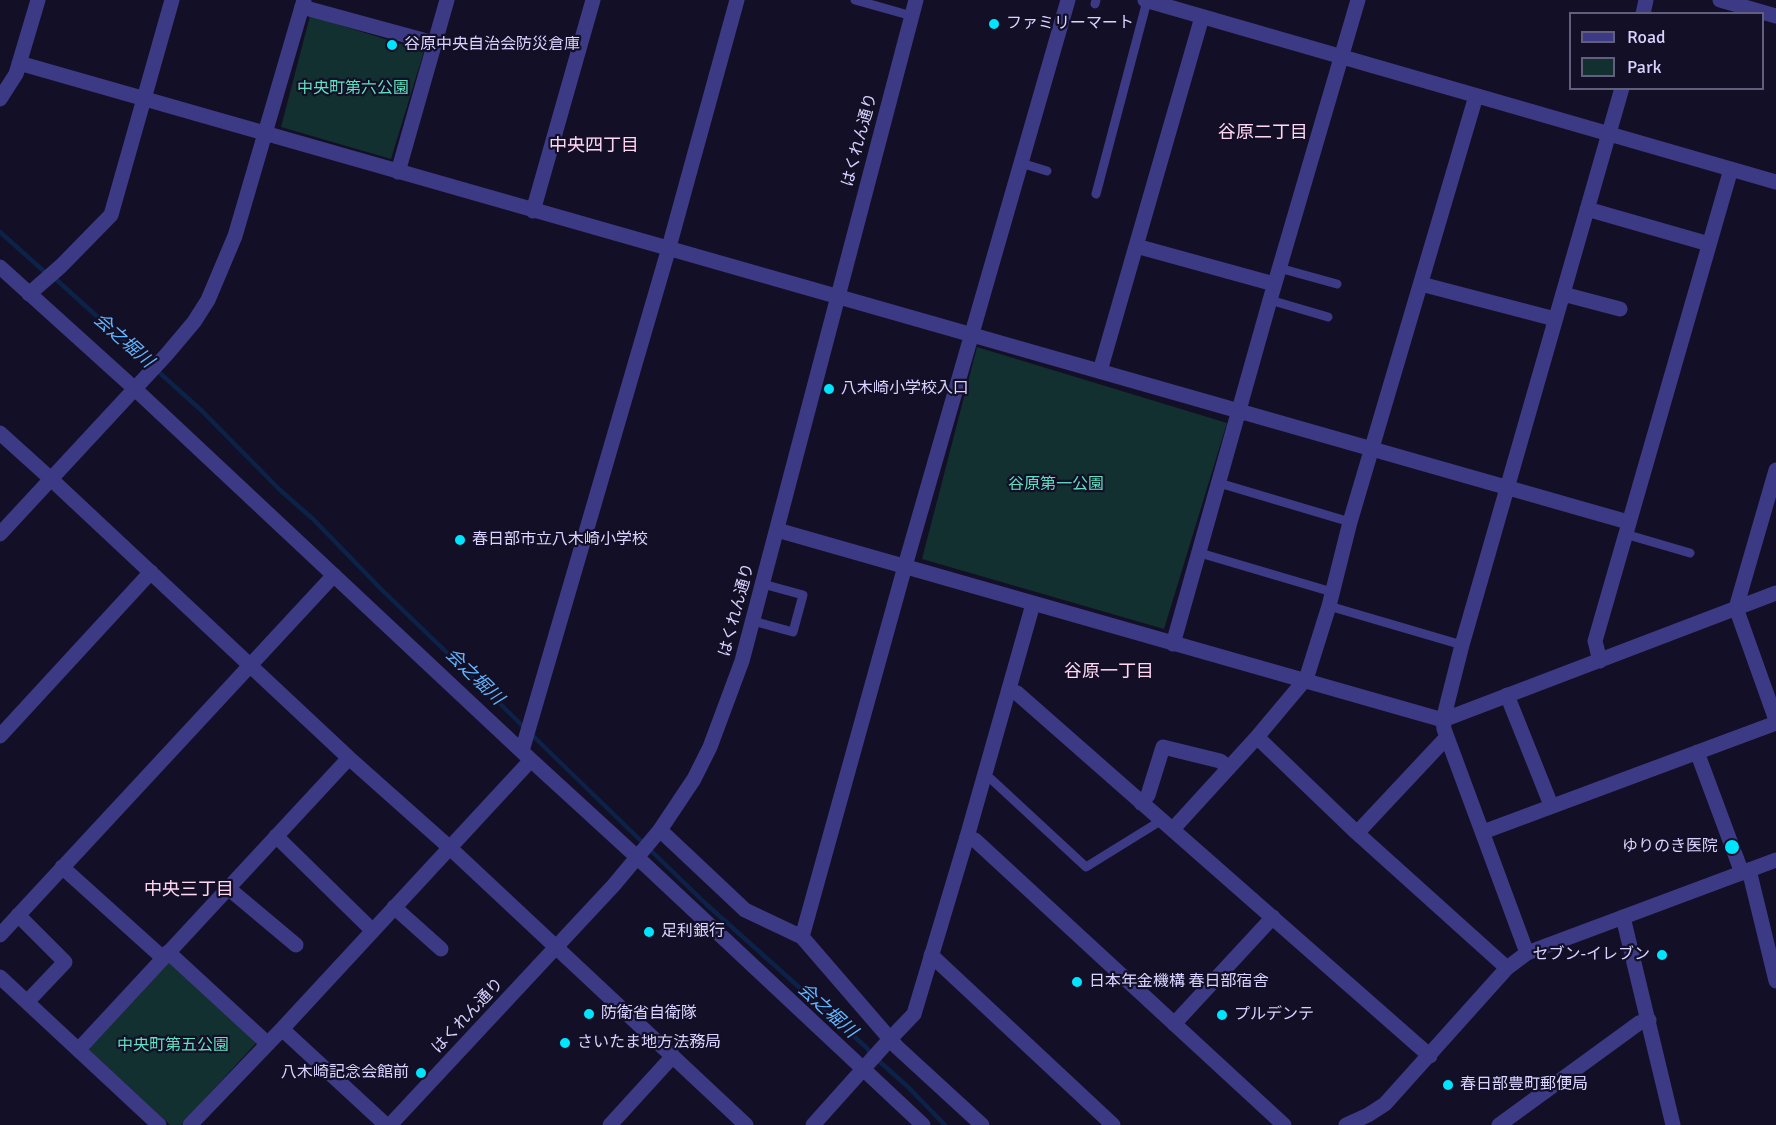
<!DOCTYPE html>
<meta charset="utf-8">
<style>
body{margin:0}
#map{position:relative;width:1776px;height:1125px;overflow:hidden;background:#130f26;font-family:Signika,sans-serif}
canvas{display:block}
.legend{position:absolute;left:1569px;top:12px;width:195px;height:78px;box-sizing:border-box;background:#130f26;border:2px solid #625e7d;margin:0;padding:8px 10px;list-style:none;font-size:18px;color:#d9d4ff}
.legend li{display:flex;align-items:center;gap:12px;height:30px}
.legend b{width:30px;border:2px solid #625e7d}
</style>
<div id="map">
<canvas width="1776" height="1125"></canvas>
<ul class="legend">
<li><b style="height:8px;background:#3d3a85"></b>Road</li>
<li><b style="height:16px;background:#12302f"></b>Park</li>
</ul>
</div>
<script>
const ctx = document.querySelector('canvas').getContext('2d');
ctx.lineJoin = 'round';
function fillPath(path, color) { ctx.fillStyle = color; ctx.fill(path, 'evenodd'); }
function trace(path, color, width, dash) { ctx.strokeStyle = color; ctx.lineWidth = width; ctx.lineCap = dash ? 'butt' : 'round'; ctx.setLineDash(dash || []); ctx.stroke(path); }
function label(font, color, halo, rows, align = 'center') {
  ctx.font = font + ' Signika,"Noto Sans JP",sans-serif'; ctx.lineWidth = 4.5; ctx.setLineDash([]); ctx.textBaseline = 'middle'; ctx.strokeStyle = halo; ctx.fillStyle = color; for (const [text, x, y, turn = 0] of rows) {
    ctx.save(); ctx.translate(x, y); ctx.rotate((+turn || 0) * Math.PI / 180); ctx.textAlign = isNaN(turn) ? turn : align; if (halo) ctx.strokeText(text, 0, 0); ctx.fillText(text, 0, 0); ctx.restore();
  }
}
const green = new Path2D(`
 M310,16L424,51L391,159L281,127Z
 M977,347L1227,423L1164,629L922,559Z
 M170,961L257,1042L181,1125H170L88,1049Z`);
const stream = new Path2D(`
 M0,232L47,274H50L202,411L280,490L313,519L382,590L525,728
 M531,734L706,904L867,1048L870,1053L908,1087L945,1125`);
const service = new Path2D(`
 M855,0L912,16
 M1095,4L1096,0
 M1021,163L1047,171
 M1096,194L1147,1
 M1279,268L1337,284
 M1270,300L1328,317
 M1219,483L1350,522
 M1625,534L1690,553
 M1200,553L1332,592
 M1329,606L1462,645
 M753,621L793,632L803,595L763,584
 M984,777L991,779L1086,867L1162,820`);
const minor = new Path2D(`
 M1145,0L1776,182
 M302,7L434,43
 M1643,14L1646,0
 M19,63L1628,522
 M0,99L16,74L38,0
 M398,172L447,0
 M1587,209L1709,244
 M533,211L593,0
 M1136,246L1274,284
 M0,267L135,389L531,760L638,858
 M1421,284L1555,319
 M29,294L61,266L111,215L172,0
 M1563,294L1620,309
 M1100,371L1202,17
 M0,433L51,479L349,758L449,847L746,1125
 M1776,470L1736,608L1776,720
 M777,530L1443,720L1776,593
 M1173,644L1270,300L1358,0
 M1600,661L1595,641L1731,169
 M1009,690L1017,693L1430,1056
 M1507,695L1551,805
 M0,736L151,572
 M1257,737L1357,833L1507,968
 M522,751L666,258L737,0
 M1697,752L1742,873
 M1141,803L1148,795L1163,747L1220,761L1229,768
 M1173,829L1257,737L1304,681L1308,673L1329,606L1350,522L1476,96
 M660,830L745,910L802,937L897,1047L982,1125
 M1483,832L1776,723
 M1357,833L1447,737
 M276,836L373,931
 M967,837L975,840L1284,1125
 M62,867L163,958
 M1749,870L1776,981
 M228,888L296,945
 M394,907L441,949
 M18,915L65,962L27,1002
 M1623,917L1673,1125
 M0,935L334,575
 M802,937L907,559L1068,0
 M168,952L268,1044
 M1527,953L1444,729L1443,720L1462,645L1622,88
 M931,955L1113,1125
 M0,977L159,1125
 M1174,1024L1273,917
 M282,1029L386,1125
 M79,1049L349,758
 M190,1125L282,1029L531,760
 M610,1125L673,1056
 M813,1125L890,1039
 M1499,1125L1639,1023L1649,1020`);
const tertiary = new Path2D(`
 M1720,0L1776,16
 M0,534L167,354L194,322L208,300L235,236L304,0
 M638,858L923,1125
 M890,1039L914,1014L967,837L1033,604
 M390,1125L613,886L660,830L694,779L710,747L742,661L916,0
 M1346,1125L1368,1115L1385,1104L1507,968L1527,953L1776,860`);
const markers = [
 [994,24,6,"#00e5ff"],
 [392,45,6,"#00e5ff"],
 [829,389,6,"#00e5ff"],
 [460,540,6,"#00e5ff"],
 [1732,847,8,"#00e5ff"],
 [649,932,6,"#00e5ff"],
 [1662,955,6,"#00e5ff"],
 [1077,982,6,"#00e5ff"],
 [589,1014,6,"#00e5ff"],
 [1222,1015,6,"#00e5ff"],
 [565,1043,6,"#00e5ff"],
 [421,1073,6,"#00e5ff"],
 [1448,1085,6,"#00e5ff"]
];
const poiNames = [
 ["ファミリーマート",1006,24],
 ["谷原中央自治会防災倉庫",404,45],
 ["八木崎小学校入口",841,389],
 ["春日部市立八木崎小学校",472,540],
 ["ゆりのき医院",1718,847,"right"],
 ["足利銀行",661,932],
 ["セブン-イレブン",1650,955,"right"],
 ["日本年金機構 春日部宿舎",1089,982],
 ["防衛省自衛隊",601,1014],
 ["プルデンテ",1234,1015],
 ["さいたま地方法務局",577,1043],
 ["八木崎記念会館前",409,1073,"right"],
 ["春日部豊町郵便局",1460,1085]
];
const parkNames = [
 ["中央町第六公園",353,89],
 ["谷原第一公園",1056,485],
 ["中央町第五公園",173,1046]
];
const streetNames = [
 ["はくれん通り",860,140,-75],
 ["はくれん通り",737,610,-75],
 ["はくれん通り",468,1016,-47]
];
const neighbourhoodNames = [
 ["谷原二丁目",1263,133],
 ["中央四丁目",594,146],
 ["谷原一丁目",1109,672],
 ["中央三丁目",189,890]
];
const waterNames = [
 ["会之堀川",123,341,41],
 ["会之堀川",474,677,44],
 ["会之堀川",827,1011,42]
];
fillPath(green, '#12302f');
trace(stream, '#0c2248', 4.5);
trace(service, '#3d3a85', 9);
trace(minor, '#3d3a85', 15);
trace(tertiary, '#3d3a85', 15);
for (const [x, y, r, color] of markers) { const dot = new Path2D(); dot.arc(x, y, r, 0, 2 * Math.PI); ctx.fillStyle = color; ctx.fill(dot); trace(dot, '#130f26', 2); }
label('16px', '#d9d4ff', '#130f26', poiNames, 'left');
label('16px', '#5fe0c0', '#130f26', parkNames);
label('16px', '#d9d4ff', '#130f26', streetNames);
label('18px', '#ffd6f0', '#130f26', neighbourhoodNames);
label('italic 18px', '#62b6ff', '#130f26', waterNames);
</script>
